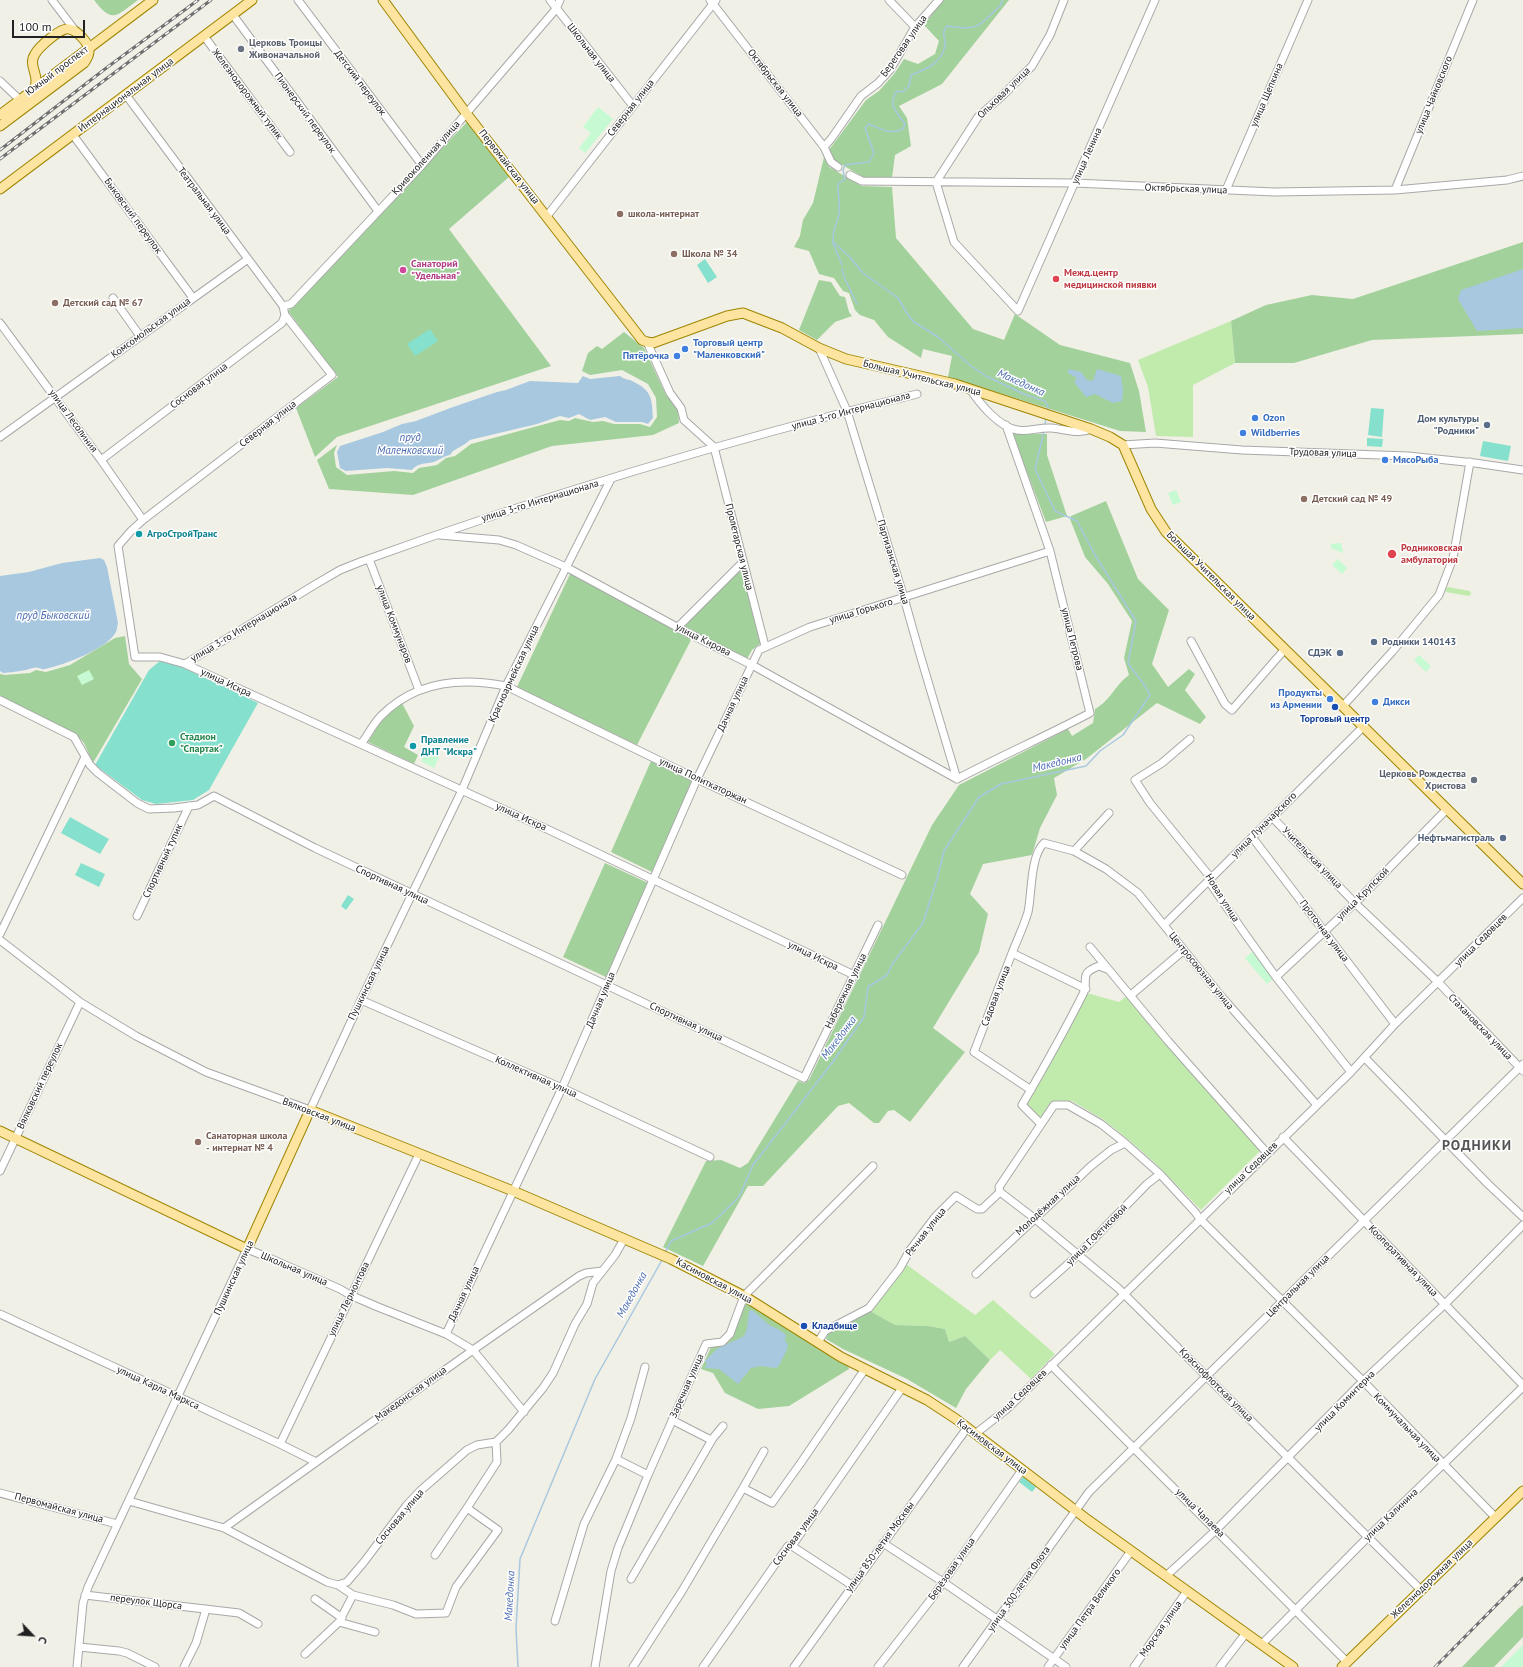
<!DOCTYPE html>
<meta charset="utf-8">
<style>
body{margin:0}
#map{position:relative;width:1523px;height:1667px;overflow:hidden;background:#f1f0e7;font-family:"PT Sans",sans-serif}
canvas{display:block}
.north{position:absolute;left:12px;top:1615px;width:40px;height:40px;-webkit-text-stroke:3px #fff;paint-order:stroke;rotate:115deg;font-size:11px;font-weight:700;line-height:16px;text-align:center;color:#212121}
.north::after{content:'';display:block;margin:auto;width:14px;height:18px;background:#212121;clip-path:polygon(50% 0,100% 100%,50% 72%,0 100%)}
.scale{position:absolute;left:12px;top:20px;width:73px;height:18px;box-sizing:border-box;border:2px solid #212121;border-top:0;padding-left:5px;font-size:12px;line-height:14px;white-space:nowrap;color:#212121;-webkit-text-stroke:3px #fff;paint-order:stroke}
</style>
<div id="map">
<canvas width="1523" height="1667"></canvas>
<div class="north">С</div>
<div class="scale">100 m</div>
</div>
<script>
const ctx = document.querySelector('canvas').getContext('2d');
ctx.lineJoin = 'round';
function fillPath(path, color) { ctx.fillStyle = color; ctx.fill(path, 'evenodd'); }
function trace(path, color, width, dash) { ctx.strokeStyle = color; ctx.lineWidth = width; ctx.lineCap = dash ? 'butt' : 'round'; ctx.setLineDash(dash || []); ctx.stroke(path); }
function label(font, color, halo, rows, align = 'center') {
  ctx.font = font + ' "PT Sans",sans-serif'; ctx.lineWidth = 3; ctx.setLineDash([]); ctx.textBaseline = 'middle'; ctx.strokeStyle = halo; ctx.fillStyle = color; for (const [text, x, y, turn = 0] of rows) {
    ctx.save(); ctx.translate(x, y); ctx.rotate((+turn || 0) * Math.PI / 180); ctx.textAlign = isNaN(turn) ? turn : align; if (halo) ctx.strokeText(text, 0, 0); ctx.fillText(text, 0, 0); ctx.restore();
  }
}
const grass = new Path2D(`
 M1231,321L1235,363L1193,385V437L1156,436L1148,387L1138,360Z
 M1448,587L1470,591L1471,594L1469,596L1446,592L1445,589Z
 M1087,993L1119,1002L1128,995L1260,1151L1201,1210L1157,1165L1130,1141L1104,1120L1072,1101H1053L1040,1119L1025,1105L1052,1060Z
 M906,1264L975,1315L993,1300L1055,1354L1031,1379L1000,1350L990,1360L965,1336L949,1342L945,1329L928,1326L895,1325L870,1311L894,1283Z`);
const forest = new Path2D(`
 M94,0H138C117,15 113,25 94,0Z
 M943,0H1009L942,84L899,106L907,118L911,146L895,155L892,178L863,177L834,160L829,150L866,100L879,91L894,74L904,59L918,64L935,54L939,41L924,25Z
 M467,122L509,177L449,229L551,366L337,437L315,457L296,408L338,377L288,311Z
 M824,157L829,167L862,186L892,187L896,238L973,329L1004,340L1015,314L1060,345L1130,363L1139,391L1146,432L1120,431L948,377L952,356L923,349L921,358L888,337L874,320L860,315L855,310L849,293L843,291L834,278L819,274L809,251L794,247L800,236L803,220L813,203Z
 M1523,242V334L1372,340L1294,363H1235L1231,321L1266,305L1312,295L1353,299Z
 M819,280L831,282L840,296L845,297L849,312L852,316L835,322L817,340L799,330Z
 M624,332L644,348L666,395L678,410L679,423L653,435L552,446L413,495L329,489L317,460L337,445L334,453L336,467L347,475L394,471L413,473L419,468L437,465L446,458L455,456L471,444L560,420L569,421L575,418L593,422L603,421L614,424H640L650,427L657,417L656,398L648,384L622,370L590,375L582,371L588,353L597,346L602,349Z
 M1012,433L1047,434V455L1067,516L1046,522Z
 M1106,501L1138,579L1169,610L1152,664L1168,687L1189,669L1195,674L1185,690L1206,717L1200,724L1157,703L1086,759L1054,778L1057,795L1040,828L1032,855L983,864L970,894L988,914L979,952L933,1028L965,1052L910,1122L894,1110L888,1111L879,1123H874L849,1103L838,1106L763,1186H748L703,1266L663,1247L706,1161L721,1160L740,1168L748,1163L798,1081L804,1083L809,1080L932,825L959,785L1068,729L1072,736L1093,723L1095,709C1111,700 1115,685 1129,675L1124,658L1132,621L1108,584L1085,557L1070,519L1071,516Z
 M741,569L761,643L752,650L747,659L684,626Z
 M570,574L692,638L637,745L517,687Z
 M125,636L129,664L142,679L93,763L84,743L76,734L0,697V674L5,675L30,673L36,670L46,672L70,665L115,638Z
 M402,703L414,726L404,747L418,755L414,764L368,742L382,720Z
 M651,761L692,781L652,872L611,852Z
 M605,863L648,883L606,977L563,957Z
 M745,1299L848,1365L849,1369L789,1406L758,1409L725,1393L713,1373L701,1369L711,1347C739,1342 737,1323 745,1299Z
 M870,1311L895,1325L928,1326L945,1329L949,1342L965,1336L990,1360L966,1389L956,1408L907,1379L843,1349L826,1339L829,1332Z
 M1523,1605V1637L1494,1667H1462L1519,1608Z`);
const park = new Path2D(`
 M598,107L613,119L585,153L579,148L591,133L583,127Z
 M1176,490L1181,502L1173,505L1168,493Z
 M1341,543L1343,553L1331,548V544Z
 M1338,559L1347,568L1342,574L1332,565Z
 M1419,655L1431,666L1426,672L1414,660Z
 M89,670L94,679L82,685L77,676Z
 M426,751L439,757L434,768L421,761Z
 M1252,952L1274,978L1267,984L1245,958Z
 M1523,1645V1667H1501Z`);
const pitch = new Path2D(`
 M705,259L717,277L708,283L697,265Z
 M430,329L438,341L415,356L407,344Z
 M1371,408L1384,409L1382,437L1368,435Z
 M1367,438L1383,439L1382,447L1367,446Z
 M1483,441L1511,446L1508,461L1480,456Z
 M160,661L184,668L258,703L209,790L193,800L156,804L142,800L95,765L149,670Z
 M70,817L109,839L100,854L61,833Z
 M81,863L105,874L99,887L75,875Z
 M348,895L354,899L346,910L341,906Z
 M1023,1477L1036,1487L1032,1492L1019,1482Z`);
const water = new Path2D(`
 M1523,269V328L1477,331L1458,299L1461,290Z
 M1068,369L1081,372L1087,380L1093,381L1097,369L1121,376L1123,390L1122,401L1113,403L1095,394L1086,397L1074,382L1077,378L1068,373Z
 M583,376L590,379L620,376C625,380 629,379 634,382C652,391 652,399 653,418L648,424L642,422H616L605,417L590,420L579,414L569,418L560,416L537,424L478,438L470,440L465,444L453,451L450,455C444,456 443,458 438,460C430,465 419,461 412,470L387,468L346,471L340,468L337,452L340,446L383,432L402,424L416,421L453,407L497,392L506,390L530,381L578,383Z
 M100,558L104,560L107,567L118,623C117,626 117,630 116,632C107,649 64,665 45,669C41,670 38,666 33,668C23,671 14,672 3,673L0,671V576L29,572L62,563Z
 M752,1310L769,1325L778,1329L786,1335L785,1341L788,1344L787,1350L778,1367L774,1368L761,1366L751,1368L738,1384L719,1369L705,1368L707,1364L705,1361L717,1349L744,1336L747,1329L749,1311Z`);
const stream = new Path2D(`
 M1002,0L1001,5C977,27 980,31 947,26C941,34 945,35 945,44C944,62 925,70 911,75L909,86L903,92L897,91C887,105 897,112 905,124L903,129C891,135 880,129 869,124L865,128L874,153L869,162L845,165L843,170L845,179L838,184C837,194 841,204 839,214C837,226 832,228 833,242L850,257L863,273L898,298L908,315L914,322L938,337L971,366L986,376L1026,395L1045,401L1048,407L1047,411
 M833,243L842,265
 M842,269L844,277L857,304
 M1045,425L1046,417
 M665,1253L671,1241L712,1223L739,1197L753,1165L832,1063L864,1017L868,987L887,975L893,963L923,923L937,879L944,851L979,797L1001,784L1086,766L1100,751L1123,735L1150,695C1145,683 1135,674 1128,663L1136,621L1095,555L1077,521L1055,511L1035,469L1044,431
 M518,1667L516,1629L520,1559L595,1379L662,1260`);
const minor = new Path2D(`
 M52,0L77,33
 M298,0L422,165
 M550,0L633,106
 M710,0L824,147L831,162L838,167
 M889,0L915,27
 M1064,0L1050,35L1032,66L1002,96L978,117L936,182L954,242L1018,311L1155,0
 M233,15L378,211
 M204,36L290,152
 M0,81L20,100
 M73,135L193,298
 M824,147L831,139L861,96L878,83L890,70L915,27L939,0
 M850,175L862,181L1075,183L1274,192L1395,190L1507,180L1523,176
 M1226,190L1308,0
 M1395,190L1473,0
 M547,216L716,0
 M113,298L140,336
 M283,306L291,304L422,165L556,9L560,0
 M285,315L332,375L143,520L131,531L118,546L135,657H160L185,664L549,830L854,975
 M0,323L101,460L143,520
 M647,342L670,393L681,408L684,420L714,447L765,646
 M819,348L847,411L904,598L921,658L957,779
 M971,390C980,404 999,427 1017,430C1028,432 1040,427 1051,428C1065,429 1077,435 1091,429
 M0,437L248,259
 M1123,445L1155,443L1242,450L1408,456L1475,463L1523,470
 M101,460L282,323L285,315L283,306L126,95
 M439,535L499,540L516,545L566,567L688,633L752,665L957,779
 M369,559L419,690
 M678,627L743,562
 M1191,641L1225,704L1232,710L1285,649
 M185,664L316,584L340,570L360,562C542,496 729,440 917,394
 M0,700L74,737L90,765L98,773L137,803L149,809L174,808L198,805L214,796L315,848L804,1078L878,925
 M1343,706L1392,652L1439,595L1453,558L1470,462
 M1190,739L1162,763L1135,780L1150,803L1211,878L1210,883L1243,931L1276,977L1351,1072
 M361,744C368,735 373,724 381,716C415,681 460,677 506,686L697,779L902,875
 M957,779C1001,756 1046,736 1090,713L1050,551L1006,425
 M1272,817L1355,903L1438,982L1523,1071
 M1252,837L1395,1024
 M1074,851L1109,813
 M137,916L189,806
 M1164,925L1364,726
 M0,934L85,757
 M0,940L80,1002L136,1036L206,1072L310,1110L361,1000L462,790L506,686L611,479
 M1090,947L1168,1041L1267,1153
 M1012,953C1017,940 1024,926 1028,912C1032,894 1030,856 1044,843L1074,851L1106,869L1138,893L1221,996L1317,1105
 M1276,977L1355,903L1447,809
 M1131,995L1184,950
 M361,1000L562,1088L710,1157
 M1365,1058L1488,1184L1523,1217
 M1031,1090L974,1052L1012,953L1086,989
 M1041,1124L1022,1105C1043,1069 1064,1032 1083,994C1090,980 1077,974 1099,966L1107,969
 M1283,1137L1523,1385
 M0,1171L80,1002
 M1000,1192L1034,1218L1118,1288L1421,1590
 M976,1274L1091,1166L1111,1150L1125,1143
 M1034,1294L1078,1255L1147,1184L1160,1174
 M0,1314L280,1444L316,1462
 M446,1334L562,1088L697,779L759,650L810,627L1050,551
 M818,1342L825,1331L869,1308L900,1268L910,1250L935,1217L956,1196L977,1209H982L1000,1192L999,1187L1054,1105H1068L1101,1124L1125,1143L1160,1174L1195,1212L1200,1219L1363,1381L1496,1518
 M1051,1365L1347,1662
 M645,1367L631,1418L616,1459L648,1475
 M672,1420L711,1440
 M975,1434L1007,1409L1351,1072L1395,1024L1523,898
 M280,1444L419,1154
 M764,1451L743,1488L772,1503L800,1464L865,1369
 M0,1493L117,1524
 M129,1501L224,1528L327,1582L338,1585L347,1582L364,1562L406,1506L420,1491L467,1450L477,1445L496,1442L508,1430L543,1388L553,1373L575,1324L587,1304L593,1283L615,1255L624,1239
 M224,1528L473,1350L579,1276L586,1273L602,1271
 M883,1543L943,1582L1066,1667
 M792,1546L853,1586
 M435,1555L467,1508
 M1166,1576L1216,1530L1363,1381L1445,1304L1523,1225
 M631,1579L713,1438L723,1426
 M85,1595L239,1613L258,1624
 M353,1595L393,1605L416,1614L446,1613L456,1587L498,1530L467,1508L497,1462L496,1442
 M315,1599L342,1618
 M555,1621L584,1524L616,1459
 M339,1622L375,1632
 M1262,1644L1368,1537L1523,1387
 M79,1647L119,1651L127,1653L155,1667
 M305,1654L339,1622L353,1595L338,1585
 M77,1667L83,1603L88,1587L247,1249L267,1257L340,1289L350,1295L378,1307L446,1334L473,1350L524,1412
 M184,1667L196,1643L206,1609
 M595,1667L611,1571L618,1548L648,1475L706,1344L722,1342L730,1334L744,1296L873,1166
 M633,1667L682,1591L743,1488
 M703,1667L788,1546H792L902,1388
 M794,1667L967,1428
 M878,1667L932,1598L1022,1470
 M963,1667L1089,1492L1523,1064
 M1048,1667L1131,1551
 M1134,1667L1187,1591
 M1220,1667L1246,1633`);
const major = new Path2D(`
 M383,0L466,113L642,340L647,342L653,343L727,316L743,313L782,328L819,348L846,359L955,384L1091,429L1110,437L1123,445L1151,509L1166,532L1523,884
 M0,115L153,0
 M0,126L84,63C87,59 89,56 89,51C89,43 77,30 69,29C61,27 39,47 35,54C27,66 41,75 34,89
 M0,189L252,0
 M0,1131L247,1249L310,1110L513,1191L671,1259L744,1296L841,1357L927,1400L956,1419L1088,1520L1293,1667
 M1342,1667L1523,1491`);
const rail = new Path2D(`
 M0,150L105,69L198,0
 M0,159L211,0
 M1435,1667L1523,1578`);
const markers = [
 [241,49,4,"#6b7280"],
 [620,214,4,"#8d6e63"],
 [674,254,4,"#8d6e63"],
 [403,270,4,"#d1479c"],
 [1056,279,4,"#e0444e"],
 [55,303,4,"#8d6e63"],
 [685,349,4,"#3f7fe0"],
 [677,356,4,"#3f7fe0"],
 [1255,418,4,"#3f7fe0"],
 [1487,425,4,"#5c6f8a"],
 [1243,433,4,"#3f7fe0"],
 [1385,460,4,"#3f7fe0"],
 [1304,499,4,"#8d6e63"],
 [139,534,4,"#0f9aa8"],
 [1392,554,5,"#e0444e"],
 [1374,642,4,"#5c6f8a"],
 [1340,653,4,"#5c6f8a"],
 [1330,699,4,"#3f7fe0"],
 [1375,702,4,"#3f7fe0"],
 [1335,707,4,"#1a4fb4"],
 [172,743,4,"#2e9e5b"],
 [413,746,4,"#0f9aa8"],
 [1474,780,4,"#6b7280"],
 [1503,838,4,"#5c6f8a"],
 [198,1142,4,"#8d6e63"],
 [804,1326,4,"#1a4fb4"]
];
const worshipNames = [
 ["Церковь Троицы",249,43],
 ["Живоначальной",249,55],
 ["Церковь Рождества",1466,774,"right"],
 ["Христова",1466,786,"right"]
];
const streetNames = [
 ["Береговая улица",904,46,-55],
 ["Школьная улица",591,53,52],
 ["Южный проспект",57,71,-37],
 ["Детский переулок",360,83,53],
 ["Октябрьская улица",775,83,52],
 ["Ольховая улица",1004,93,-44],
 ["Железнодорожный тупик",247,94,53],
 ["Интернациональная улица",126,95,-37],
 ["улица Щепкина",1267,95,-67],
 ["улица Чайковского",1434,95,-68],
 ["Северная улица",631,108,-52],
 ["Пионерский переулок",305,113,54],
 ["улица Ленина",1087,156,-66],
 ["Кривоколенная улица",426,158,-48],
 ["Первомайская улица",509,167,52],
 ["Октябрьская улица",1186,189,2],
 ["Театральная улица",204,201,53],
 ["Быковский переулок",133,216,54],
 ["Комсомольская улица",151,328,-36],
 ["Большая Учительская улица",922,378,14],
 ["Сосновая улица",199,386,-37],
 ["улица 3-го Интернационала",851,411,-15],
 ["улица Лесолиния",73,421,54],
 ["Северная улица",268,424,-38],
 ["Трудовая улица",1323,453,2],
 ["улица 3-го Интернационала",540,501,-17],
 ["Пролетарская улица",739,547,76],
 ["Партизанская улица",893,562,73],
 ["Большая Учительская улица",1211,576,45],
 ["улица Горького",861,611,-17],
 ["улица Коммунаров",394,624,69],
 ["улица 3-го Интернационала",244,628,-31],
 ["улица Петрова",1072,639,76],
 ["улица Кирова",703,640,27],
 ["Красноармейская улица",514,674,-65],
 ["улица Искра",226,683,25],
 ["Дачная улица",733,704,-65],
 ["улица Политкаторжан",703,781,25],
 ["улица Искра",521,817,24],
 ["улица Луначарского",1264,825,-45],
 ["Учительская улица",1312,858,46],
 ["Спортивный тупик",163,861,-65],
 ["Спортивная улица",392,885,25],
 ["улица Крупской",1363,894,-45],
 ["Новая улица",1222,898,58],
 ["Проточная улица",1324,931,53],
 ["улица Седовцев",1481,940,-45],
 ["улица Искра",813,956,26],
 ["Центросоюзная улица",1201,971,51],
 ["Пушкинская улица",369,983,-64],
 ["Набережная улица",846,991,-64],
 ["Садовая улица",996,996,-69],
 ["Дачная улица",601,1000,-67],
 ["Спортивная улица",686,1022,25],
 ["Стахановская улица",1480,1027,46],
 ["Коллективная улица",536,1077,24],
 ["Вялковский переулок",40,1086,-65],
 ["Вялковская улица",319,1115,21],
 ["улица Седовцев",1251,1168,-44],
 ["Молодёжная улица",1048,1205,-43],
 ["Речная улица",926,1232,-52],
 ["улица Г.Фетисовой",1097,1235,-45],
 ["Кооперативная улица",1403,1261,46],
 ["Школьная улица",294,1269,23],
 ["Пушкинская улица",234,1278,-65],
 ["Касимовская улица",714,1281,28],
 ["Центральная улица",1298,1286,-45],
 ["Дачная улица",464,1294,-65],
 ["улица Лермонтова",349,1299,-64],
 ["Краснофлотская улица",1216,1385,45],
 ["Заречная улица",687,1386,-66],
 ["улица Карла Маркса",158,1388,25],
 ["Македонская улица",411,1394,-36],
 ["улица Седовцев",1020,1395,-43],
 ["улица Коминтерна",1345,1401,-45],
 ["Коммунальная улица",1407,1428,46],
 ["Касимовская улица",992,1447,37],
 ["Первомайская улица",59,1508,15],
 ["улица Чапаева",1200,1513,45],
 ["улица Калинина",1391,1515,-44],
 ["Сосновая улица",400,1517,-50],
 ["Сосновая улица",796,1537,-53],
 ["улица 850-летия Москвы",880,1547,-54],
 ["Берёзовая улица",952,1569,-55],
 ["Железнодорожная улица",1432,1579,-44],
 ["улица 300-летия Флота",1019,1589,-55],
 ["переулок Щорса",146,1602,7],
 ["улица Петра Великого",1090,1609,-54],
 ["Морская улица",1161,1629,-55]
];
const educationNames = [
 ["школа-интернат",628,214],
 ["Школа № 34",682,254],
 ["Детский сад № 67",63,303],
 ["Детский сад № 49",1312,499],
 ["Санаторная школа",206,1136],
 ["- интернат № 4",206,1148]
];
const hotelNames = [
 ["Санаторий",411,264],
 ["\"Удельная\"",411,276]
];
const healthNames = [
 ["Межд.центр",1064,273],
 ["медицинской пиявки",1064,285],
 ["Родниковская",1401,548],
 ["амбулатория",1401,560]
];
const shopNames = [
 ["Торговый центр",693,343],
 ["\"Маленковский\"",693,355],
 ["Пятёрочка",669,356,"right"],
 ["Ozon",1263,418],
 ["Wildberries",1251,433],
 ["МясоРыба",1393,460],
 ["Продукты",1322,693,"right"],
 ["из Армении",1322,705,"right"],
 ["Дикси",1383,702]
];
const serviceNames = [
 ["Дом культуры",1479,419],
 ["\"Родники\"",1479,431],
 ["Родники 140143",1382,642,"left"],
 ["СДЭК",1332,653],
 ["Нефтьмагистраль",1495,838]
];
const cultureNames = [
 ["АгроСтройТранс",147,534],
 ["Правление",421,740],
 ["ДНТ \"Искра\"",421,752]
];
const transitNames = [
 ["Торговый центр",1335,719],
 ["Кладбище",812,1326,"left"]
];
const leisureNames = [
 ["Стадион",180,737],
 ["\"Спартак\"",180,749]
];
const waterNames = [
 ["Македонка",1021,383,24],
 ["пруд",410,438],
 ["Маленковский",410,451],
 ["пруд Быковский",53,616],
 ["Македонка",1057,763,-13],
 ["Македонка",839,1038,-53],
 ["Македонка",632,1295,-61],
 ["Македонка",510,1596,-87]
];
const districtNames = [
 ["РОДНИКИ",1477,1146]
];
fillPath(grass, '#c1ebad');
fillPath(forest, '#a2d19c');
fillPath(park, '#c5fad3');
fillPath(pitch, '#85e0cd');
fillPath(water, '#a8c8df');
trace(stream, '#a8c8df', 1.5);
trace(minor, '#a8a8a8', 9);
trace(major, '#9d8500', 11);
trace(minor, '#fff', 7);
trace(major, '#fde5a1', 9);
trace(rail, '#6f6f6f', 3);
trace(rail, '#fff', 1.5, [4.5]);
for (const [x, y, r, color] of markers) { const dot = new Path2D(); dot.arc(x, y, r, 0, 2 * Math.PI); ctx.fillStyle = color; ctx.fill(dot); trace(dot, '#fff', 1.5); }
label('bold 10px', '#5b616d', '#fff', worshipNames, 'left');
label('10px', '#212121', '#fff', streetNames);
label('bold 10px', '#785e54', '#fff', educationNames, 'left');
label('bold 10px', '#b23c85', '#fff', hotelNames, 'left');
label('bold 10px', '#be3a42', '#fff', healthNames, 'left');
label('bold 10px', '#366cbe', '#fff', shopNames, 'left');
label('bold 10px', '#4e5e75', '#fff', serviceNames, 'right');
label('bold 10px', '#0d838f', '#fff', cultureNames, 'left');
label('bold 10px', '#164399', '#fff', transitNames);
label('bold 10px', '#27864d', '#fff', leisureNames, 'left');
label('italic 11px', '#4b6cb2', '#fff', waterNames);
ctx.letterSpacing = '1px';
label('bold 14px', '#545454', '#fff', districtNames);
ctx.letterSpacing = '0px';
</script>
